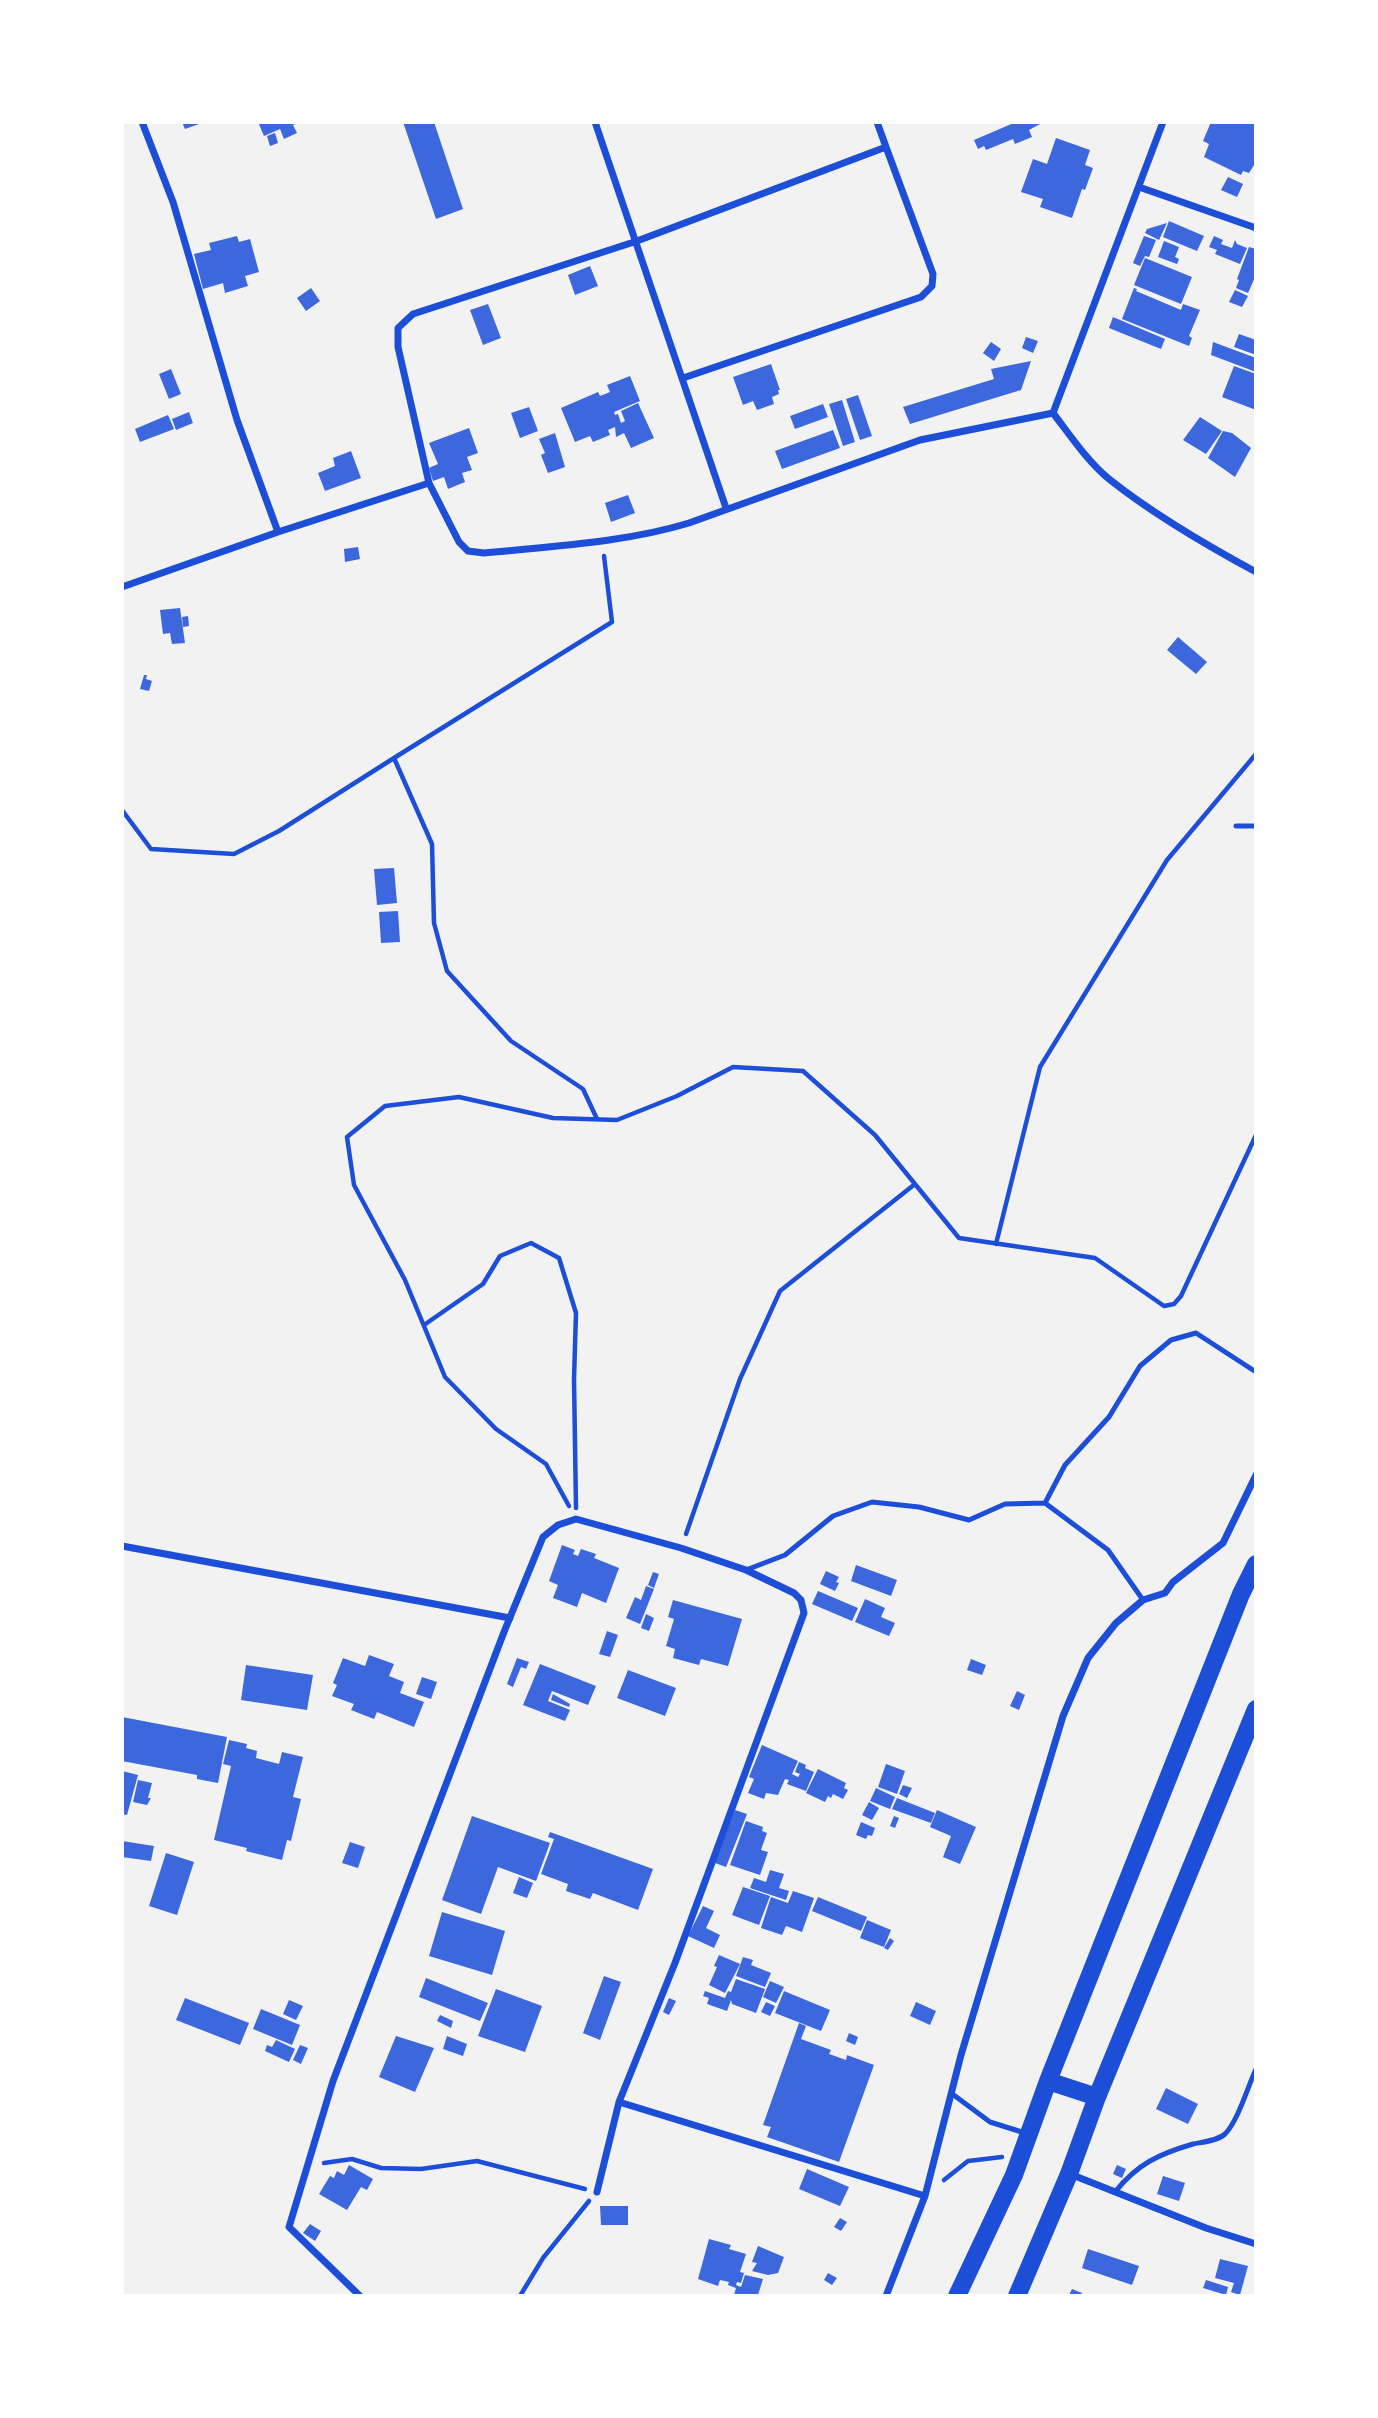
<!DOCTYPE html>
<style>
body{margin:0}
#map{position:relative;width:1378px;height:2418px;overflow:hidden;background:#f2f2f2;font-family:"PT Sans",sans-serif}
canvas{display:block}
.frame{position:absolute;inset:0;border:124px solid #fff;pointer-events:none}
</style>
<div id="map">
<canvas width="1378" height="2418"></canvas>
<div class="frame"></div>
</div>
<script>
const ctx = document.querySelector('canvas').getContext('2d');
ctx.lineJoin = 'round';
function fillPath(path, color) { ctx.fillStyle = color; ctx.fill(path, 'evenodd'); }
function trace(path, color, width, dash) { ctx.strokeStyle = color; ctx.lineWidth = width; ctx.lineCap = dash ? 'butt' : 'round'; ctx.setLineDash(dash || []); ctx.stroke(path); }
const building = new Path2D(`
 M182,122H202V123L185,129Z
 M258,122H300L293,125L297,133L284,139L280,129L264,136Z
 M403,122H434L463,209L436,219Z
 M1016,122L1042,123L1029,130L1032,137L1015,144L1013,139L986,150L984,146L978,149L974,140Z
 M1211,122H1256V162L1249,173L1243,171L1241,175L1204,157L1209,144L1203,141Z
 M275,133L278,143L270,146L267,136Z
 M1056,138L1090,150L1085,165L1093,168L1085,190L1082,189L1072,218L1040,207L1043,199L1021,192L1033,159L1047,164Z
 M1228,177L1243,184L1237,197L1221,190Z
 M1169,221L1204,236L1197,251L1163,237Z
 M1167,223L1159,240L1145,233L1147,229Z
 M237,236L239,242L250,239L259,272L245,276L248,286L225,293L223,283L203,289L194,254L211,250L209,243Z
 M1144,236L1156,240L1149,257L1145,256L1140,266L1133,263Z
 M1214,236L1223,240L1221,244L1232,248L1235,240L1237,244L1247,248L1240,264L1215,254L1217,250L1209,247Z
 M1164,241L1179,247L1175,257L1179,259L1177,264L1158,257Z
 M1249,247L1256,249V275L1248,293L1236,288L1239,280L1237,279Z
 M1145,258L1192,277L1181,304L1134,285Z
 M590,266L598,286L575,295L568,275Z
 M311,288L320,301L306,311L297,298Z
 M1134,288L1137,289L1136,291L1181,310L1183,304L1200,310L1189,336L1192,338L1189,346L1122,319Z
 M1235,290L1248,296L1242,307L1229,302Z
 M488,304L501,338L483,345L470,310Z
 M1113,317L1165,339L1161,349L1109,328Z
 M1239,334L1256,340V355L1234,347Z
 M1026,337L1038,341L1033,353L1022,348Z
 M991,342L1001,349L994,361L983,353Z
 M1213,342L1256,358V372L1211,355Z
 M1031,361L1021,390L910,424L903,407L994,379L991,369Z
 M771,364L780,390H778L779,394L772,397L774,404L757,410L753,401L743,405L733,377Z
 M1234,366L1256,374V410L1222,397Z
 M171,369L181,394L169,399L159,374Z
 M630,376L640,401L614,412L615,415L618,414L621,423L625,421L621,411L638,403L654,438L631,448L624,433L616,437L615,427L608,430L610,435L593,442L590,436L575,442L561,408L598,392L600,396L610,392L607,385Z
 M858,395L872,436L860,440L846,399Z
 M842,400L855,442L843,446L829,404Z
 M823,404L828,417L795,429L790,416Z
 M529,407L538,431L520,438L511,413Z
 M189,412L193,423L176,430L172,419Z
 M168,415L174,429L140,442L135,429Z
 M1200,417L1222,431L1206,454L1183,440Z
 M469,428L478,453L467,457L472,470L462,473L465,482L448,489L444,477L433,481L429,468L438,464L429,443Z
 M833,430L840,448L782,469L775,451Z
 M1223,431L1232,433L1251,448L1235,477L1208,458Z
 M555,433L565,467L548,473L541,455L545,453L539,439Z
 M351,451L361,478L325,491L318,473L335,466L333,458Z
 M628,495L635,513L611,522L605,503Z
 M358,547L360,559L345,562L344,549Z
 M180,608L185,643L172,644L170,633L163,634L160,610Z
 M188,616L189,626L183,627L182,617Z
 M1178,637L1207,662L1196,674L1167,650Z
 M144,675H147L146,679L152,681L149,691L140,689Z
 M394,868L397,903L377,905L374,869Z
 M398,911L400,942L381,943L379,912Z
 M562,1545L575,1550L573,1554L578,1556L581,1549L596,1554L594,1558L619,1568L606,1603L582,1593L577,1607L553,1598L558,1585L549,1581Z
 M856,1565L897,1580L891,1596L851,1581Z
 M826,1571L839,1577L836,1582L839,1583L835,1591L820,1584Z
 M653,1572L659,1574L654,1588L648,1585Z
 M646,1586L654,1589L640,1624L626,1618L635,1597L641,1600Z
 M818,1591L858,1608L852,1621L812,1604Z
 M865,1599L885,1608L881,1617L895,1623L889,1636L855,1622Z
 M673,1600L742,1619L728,1666L701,1659L699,1665L673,1658L675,1649L666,1646L674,1619L668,1617Z
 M646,1614L654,1618L649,1631L641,1628Z
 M607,1631L618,1635L610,1657L599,1654Z
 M369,1655L394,1664L389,1676L404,1682L400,1693L424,1702L414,1727L377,1712L374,1719L351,1710L354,1704L332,1696L337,1685L333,1683L343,1658L365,1666Z
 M517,1658L529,1662L526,1669L521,1667L513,1687L507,1684Z
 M971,1659L986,1665L982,1675L967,1670Z
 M540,1664L596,1686L588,1705L552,1691L548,1701L570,1710L565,1721L523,1705Z
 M246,1665L313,1675L307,1710L241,1700Z
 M628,1670L676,1688L665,1716L617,1698Z
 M422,1677L437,1682L431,1699L416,1694Z
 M1017,1691L1025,1695L1019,1710L1010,1706Z
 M553,1694L570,1704L569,1707L551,1700Z
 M122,1717L227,1737L218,1783L197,1779V1775L122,1761Z
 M229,1740L247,1744L246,1748L257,1751L256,1758L279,1764L282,1752L303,1757L293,1797L301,1799L291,1841L287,1840L282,1860L246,1851L247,1848L214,1840L231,1766L223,1764Z
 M762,1745L798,1761L792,1774L798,1777L800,1774L795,1772L799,1762L806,1765L805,1768L814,1772L806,1791L787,1784L789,1780L785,1779L778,1795L766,1793L764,1799L748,1793L754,1779L749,1777Z
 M886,1764L905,1771L897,1794L878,1787Z
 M818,1769L846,1783L844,1788L848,1790L843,1799L833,1794L831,1798L828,1796L825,1802L806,1793Z
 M122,1771L138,1775L127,1815L122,1814Z
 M138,1780L152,1783L148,1798H151L147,1805L133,1802Z
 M903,1785L912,1788L907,1798L899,1794Z
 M876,1788L895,1797L890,1809L870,1801Z
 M897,1798L935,1813L931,1823L892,1809Z
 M869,1802L879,1808L872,1820L862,1815Z
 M735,1810L747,1814L726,1867L715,1863Z
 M937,1810L976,1827L960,1864L943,1857L951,1836L930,1827Z
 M472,1816L550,1843L536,1881L498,1867L481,1914L442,1900Z
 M894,1816L899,1818L895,1828L890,1826Z
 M746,1821L763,1827L762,1831L767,1833L761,1850L768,1852L760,1875L730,1865Z
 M861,1822L875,1828L872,1836L868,1835L866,1839L856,1835Z
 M550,1832L653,1869L638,1910L593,1893L590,1899L566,1891L568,1884L541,1874L554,1839L548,1837Z
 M122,1841L154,1846L151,1861L122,1857Z
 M350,1842L365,1847L358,1868L342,1863Z
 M166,1853L194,1862L177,1915L149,1906Z
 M770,1870L784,1874L779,1888L789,1891L786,1900L750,1888L754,1878L766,1882Z
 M519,1877L533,1883L527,1898L513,1893Z
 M743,1887L770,1896L759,1925L732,1915Z
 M793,1891L814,1898L802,1932L786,1926L782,1935L761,1928L771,1897L788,1903Z
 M818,1897L867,1917L861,1931L812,1911Z
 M703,1906L714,1911L706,1928L720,1935L714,1948L688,1936Z
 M442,1912L505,1931L492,1975L429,1956Z
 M867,1920L891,1930L884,1947L860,1938Z
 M890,1938L894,1941L888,1950L884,1948Z
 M719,1955L740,1964L725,1993L709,1985L717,1967L714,1966Z
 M743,1957L753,1960L751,1965L771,1973L765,1987L736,1976Z
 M604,1976L621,1982L600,2040L583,2033Z
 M426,1978L488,2003L480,2021L419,1997Z
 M736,1979L765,1989L756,2013L732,2004L731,2000L727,2011L707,2004L709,1998L703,1996L705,1991L725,1998L728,1991L731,1992Z
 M770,1981L784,1987L776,2003L763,1997Z
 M496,1989L542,2006L525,2052L478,2036Z
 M784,1991L830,2010L821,2031L775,2013Z
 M185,1998L249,2023L240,2045L176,2020Z
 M669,1998L676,2001L669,2015L663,2012Z
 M289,2000L303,2006L296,2020L283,2014Z
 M766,2002L775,2006L770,2016L761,2012Z
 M916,2002L936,2011L930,2025L910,2016Z
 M261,2009L300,2025L292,2045L253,2029Z
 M440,2015L453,2021L451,2028L437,2021Z
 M799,2023L806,2026L801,2039L831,2050L829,2054L846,2060L847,2055L874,2065L839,2162L767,2137L771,2127L763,2125Z
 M849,2033L858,2037L855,2045L846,2041Z
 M396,2036L434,2048L415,2092L379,2077Z
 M447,2036L467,2044L463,2056L443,2049Z
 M276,2040L295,2049L289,2062L265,2051L267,2045L272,2047Z
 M300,2045L308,2048L301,2064L293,2060Z
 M1166,2088L1198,2104L1188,2124L1156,2109Z
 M349,2165L373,2179L367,2190L361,2187L347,2210L319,2194L330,2176L334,2178L337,2171L344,2175Z
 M1117,2165L1126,2169L1122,2178L1113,2174Z
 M807,2169L849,2187L840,2206L799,2189Z
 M1163,2176L1185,2183L1179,2201L1157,2194Z
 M600,2206H628V2225H601Z
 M840,2218L847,2222L841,2231L834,2227Z
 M310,2224L321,2231L315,2241L303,2233Z
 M709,2239L731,2245L729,2249L746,2254L740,2272L744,2273L741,2283L737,2282L736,2285L741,2287L745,2275L763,2279L758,2295H734L736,2288L728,2285L729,2282L720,2280L718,2286L698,2279Z
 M758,2246L784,2257L778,2273L768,2275L752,2271L757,2263L752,2262Z
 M1088,2249L1139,2266L1132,2285L1082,2268Z
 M1220,2259L1248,2266L1240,2295L1231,2292L1234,2283L1215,2278Z
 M828,2273L837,2278L832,2285L824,2280Z
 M1206,2280L1228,2287L1226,2295L1203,2288Z
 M1072,2289L1082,2293L1081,2295H1069Z`);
const path = new Path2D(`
 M122,810L151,849L234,854L279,831L394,758
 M597,1119L583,1089L511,1041L447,971L434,923L432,844L394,758L612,622L604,556
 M996,1244L1040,1067L1167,860L1256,754
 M424,1325L483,1284L500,1256L531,1243L559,1258L576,1313L574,1379L576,1508
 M569,1506L546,1464L496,1429L445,1377L405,1280L354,1185L347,1137L385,1106L459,1097L553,1118L617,1120L677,1096L733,1067L803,1071L875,1135L959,1238L1095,1258L1164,1306L1174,1304L1181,1296L1256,1135
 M686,1534L740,1379L780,1291L915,1184
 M324,2163L352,2159L381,2168L421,2169L477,2161L585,2189
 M944,2180L968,2161L1002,2157
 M520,2296L543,2258L589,2201`);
const service = new Path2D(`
 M1236,826H1256
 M746,1570L785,1555L833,1516L872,1502L919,1507L969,1520L1005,1504L1045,1503
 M1143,1600L1108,1550L1045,1503L1065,1465L1109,1417L1140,1366L1171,1340L1196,1333L1256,1372
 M951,2093L990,2122L1025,2133
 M1115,2192C1137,2164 1159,2154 1193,2144C1203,2142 1217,2141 1225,2134C1238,2121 1248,2086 1256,2069`);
const minor = new Path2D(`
 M142,122L173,202L237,420L278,532
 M595,122L726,508
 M1139,187L1256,228
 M683,378L921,297L932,286L933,274L886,147
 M1053,413L1163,122
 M1053,413C1070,435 1087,461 1109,479C1153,514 1206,545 1256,572
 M429,483L459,542L468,551L484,553C552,546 623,543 689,523L920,440L1053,413
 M122,587L278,532L429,483L398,347V328L413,314L637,241L886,147L877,122
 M122,1546L510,1618
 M1070,2174L1206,2228L1256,2244
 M597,2192L619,2102
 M360,2296L289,2227L333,2081L504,1632L543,1537L558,1525L576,1519L681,1548L746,1570L794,1593L801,1600L804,1613L675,1963L619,2102L925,2196
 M886,2296L925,2196L961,2055L1063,1716L1088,1658L1116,1623L1143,1600L1165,1593L1173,1582L1223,1543L1256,1475`);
const primary = new Path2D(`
 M1048,2081L1097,2097
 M957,2296L1014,2175L1048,2081L1241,1594L1256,1564
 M1017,2296L1069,2174L1097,2097L1256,1709`);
fillPath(building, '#3d67dc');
trace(path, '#1d4ed8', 4.5);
trace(service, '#1d4ed8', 5);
trace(minor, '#1d4ed8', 7);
trace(primary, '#1d4ed8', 18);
</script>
